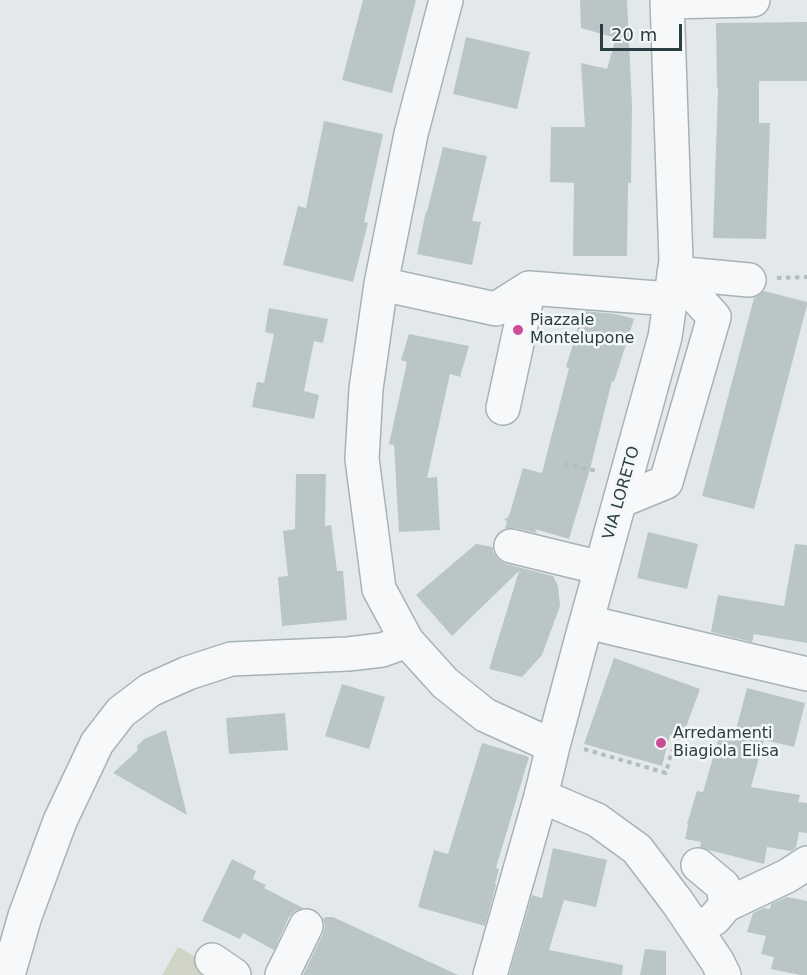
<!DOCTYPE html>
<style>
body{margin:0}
#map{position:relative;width:807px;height:975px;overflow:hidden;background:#e3e9eb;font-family:"DejaVu Sans",sans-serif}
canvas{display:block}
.scale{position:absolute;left:600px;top:24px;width:82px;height:27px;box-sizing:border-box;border:3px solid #2b3e42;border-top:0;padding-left:8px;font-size:18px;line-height:21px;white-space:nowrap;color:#2b3e42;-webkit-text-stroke:4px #f3f7f8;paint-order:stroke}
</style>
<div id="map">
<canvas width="807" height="975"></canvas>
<div class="scale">20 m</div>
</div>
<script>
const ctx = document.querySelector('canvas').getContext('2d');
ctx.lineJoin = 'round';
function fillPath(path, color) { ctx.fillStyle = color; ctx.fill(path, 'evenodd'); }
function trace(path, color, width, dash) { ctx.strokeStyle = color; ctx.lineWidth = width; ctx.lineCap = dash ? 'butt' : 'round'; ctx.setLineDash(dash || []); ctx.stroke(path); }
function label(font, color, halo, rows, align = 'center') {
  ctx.font = font + ' "DejaVu Sans",sans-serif'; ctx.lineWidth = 5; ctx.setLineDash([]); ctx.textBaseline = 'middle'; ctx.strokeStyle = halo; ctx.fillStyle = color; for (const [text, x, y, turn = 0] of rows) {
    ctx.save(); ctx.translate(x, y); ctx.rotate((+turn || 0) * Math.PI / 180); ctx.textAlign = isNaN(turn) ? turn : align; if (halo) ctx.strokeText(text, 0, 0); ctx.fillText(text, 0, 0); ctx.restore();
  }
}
const green = new Path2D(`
 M178,947L219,970L216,975H162Z`);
const building = new Path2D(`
 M363,0H416L392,93L342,80Z
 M580,0H627L632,106L631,183H628L627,256H573L574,183L550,182L551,127H585L581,63L607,69L616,38L581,28Z
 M807,22V81H759V123H770L766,239L713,238L718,88H717L716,23Z
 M466,37L530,52L517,109L453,94Z
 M324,121L383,134L364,222L368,223L353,282L283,265L298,206L306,208Z
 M443,147L487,156L472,221L481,222L472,265L417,254L426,211L427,212Z
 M764,291L807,302V305L754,509L702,496L754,298Z
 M269,308L328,319L323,343L314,341L304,391L319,395L314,419L252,407L257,382L264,383L274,334L265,332Z
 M583,311L616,314L634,319L614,382L612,381L590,469L569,539L535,529L537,533L515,528L505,529L507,521L504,520L509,516L523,468L542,473L569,368L566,367Z
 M409,334L469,346L460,377L450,374L427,478L437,477L440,530L399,532L394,445L389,444L407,362L401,360Z
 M296,474H326L325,526L331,525L337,571H343L347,620L282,626L278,577L288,576L283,531L295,529Z
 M648,532L698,544L687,589L637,578Z
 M476,544L493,547V552L498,559L506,564L553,576L558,586L560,606L542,655L522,677L489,669L519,571L452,636L416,595Z
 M795,544L807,545V643L754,634L752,642L711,632L718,595L784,606Z
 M614,658L700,689L682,738L670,735L662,766L584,744Z
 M342,684L385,697L369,749L325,736Z
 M747,688L805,703L794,747L764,740L751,787L800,795L798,802L807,803V833L799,832L796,848L791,851L767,847L764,864L709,850L700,847L701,842L685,839L688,825L687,824L697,791L703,792L719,737L733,741Z
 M285,713L288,750L229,754L226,718Z
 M166,730L187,815L113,773L138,750L137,746L144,739Z
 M482,743L529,757L496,868L499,869L495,884L496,885L485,926L418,907L434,850L448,854Z
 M553,848L607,860L596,907L564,900L549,950L623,965L622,975H509L532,895L542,898Z
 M232,859L256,871L253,879L266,885L264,888L303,908L295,911L289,917L274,950L243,933L240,939L202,921Z
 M787,897L807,901V975H800L771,969L774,957L761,954L766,936L747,932L753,913L764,908L770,909L771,904Z
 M325,917H333L458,975H303L323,934L325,925L322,918L324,919Z
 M645,949L666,951V975H640Z`);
const path = new Path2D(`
 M777,278L807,277
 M564,464L597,471
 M584,749L666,773L672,750`);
const minor = new Path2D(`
 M446,0L411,134L381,284L366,389L362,459L379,589L407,641L445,683L485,715L553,746
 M667,2L753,0
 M674,273L749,280
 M381,284L496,309L529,288
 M503,408L529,288L670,299
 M620,501L666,482L714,317L674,273
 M511,546L601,568
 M587,622L807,674
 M541,796L597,820L637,849L678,903L717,961L724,975
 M726,905L787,876L807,863
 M696,930L714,919L726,905L723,886L698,865
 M212,960L234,975
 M8,975L25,916L60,821L97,743L121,712L150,690L188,673L231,659L348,654L382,650L407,641
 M282,975L306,926
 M490,975L541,796L553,746L581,641L665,337L676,261L667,0`);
const markers = [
 [518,330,6,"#cb4d98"],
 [661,743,6,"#cb4d98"]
];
const poiNames = [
 ["Piazzale",530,321],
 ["Montelupone",530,339],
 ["Arredamenti",673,734],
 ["Biagiola Elisa",673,752]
];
const streetNames = [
 ["VIA LORETO",622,493,-74]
];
fillPath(green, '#cfd4c4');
fillPath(building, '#bac5c7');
trace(minor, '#a8b2b5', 36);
trace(path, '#b5bcbe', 4, [4.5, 4.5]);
trace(minor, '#f6f8f9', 33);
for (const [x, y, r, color] of markers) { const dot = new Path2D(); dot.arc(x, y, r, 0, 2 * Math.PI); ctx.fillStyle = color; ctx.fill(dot); trace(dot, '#f3f7f8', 2); }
label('16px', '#2b3e42', '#f3f7f8', poiNames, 'left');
label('16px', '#2b3e42', '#f3f7f8', streetNames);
</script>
